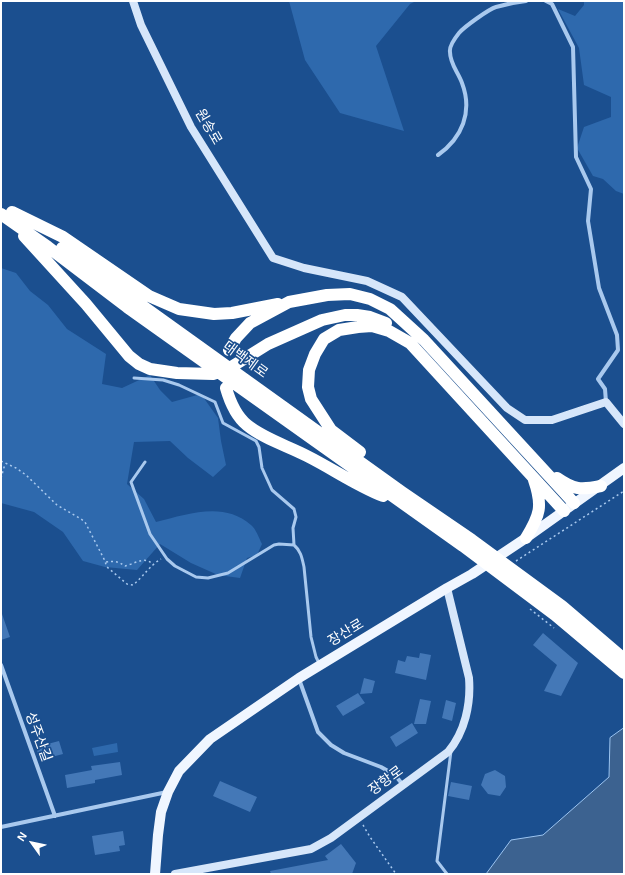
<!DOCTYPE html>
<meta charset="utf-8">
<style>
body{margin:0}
#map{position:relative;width:625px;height:875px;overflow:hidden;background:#1b4f8f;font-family:Arial,sans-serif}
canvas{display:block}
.frame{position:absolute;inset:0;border:2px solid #fff;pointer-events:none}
.north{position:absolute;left:12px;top:823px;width:40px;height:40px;-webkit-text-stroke:3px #1b4f8f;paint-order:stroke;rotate:303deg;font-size:11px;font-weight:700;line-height:16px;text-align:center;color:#fff}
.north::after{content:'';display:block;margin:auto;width:14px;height:18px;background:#fff;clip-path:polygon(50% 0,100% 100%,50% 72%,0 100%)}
</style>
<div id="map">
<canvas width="625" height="875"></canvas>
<div class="frame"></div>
<div class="north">N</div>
</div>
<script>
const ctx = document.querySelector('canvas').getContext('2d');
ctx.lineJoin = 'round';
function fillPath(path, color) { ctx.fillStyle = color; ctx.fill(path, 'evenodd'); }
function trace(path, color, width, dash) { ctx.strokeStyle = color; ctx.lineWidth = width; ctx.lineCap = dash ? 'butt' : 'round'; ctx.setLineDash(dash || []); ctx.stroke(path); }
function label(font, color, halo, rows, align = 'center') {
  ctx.font = font + ' Arial,"Noto Sans KR",sans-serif'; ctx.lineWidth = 3.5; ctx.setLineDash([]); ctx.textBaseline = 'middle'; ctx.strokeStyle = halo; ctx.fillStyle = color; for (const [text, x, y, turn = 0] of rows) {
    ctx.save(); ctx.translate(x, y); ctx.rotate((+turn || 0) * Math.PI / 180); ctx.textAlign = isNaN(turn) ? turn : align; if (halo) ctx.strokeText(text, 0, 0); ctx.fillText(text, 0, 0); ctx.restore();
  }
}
const green = new Path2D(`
 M289,1H416L410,4L376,46L404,131L340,113L305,60Z
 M584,1H624V194L616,191L603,179L593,176L577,148L584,127L611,117V97L584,85L579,48L558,9L575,16L584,5Z
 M1,268L16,273L30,291L48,305L67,329L106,354L102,384L122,388L150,375L160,390L172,402L201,394L218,418L221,441L226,465L213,477L188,458L170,441L134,442L127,484L144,499L156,522C188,514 224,501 251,525C256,529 259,538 262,544L257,555L247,558L240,578L218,575L191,563L160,544L137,570L105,567L83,561L63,532L34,512L1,503Z
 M117,743L118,752L94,756L92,748Z`);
const water = new Path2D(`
 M624,728V874H486L511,840L543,835L609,777L610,738Z`);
const building = new Path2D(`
 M1,614H2L10,637L1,640Z
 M543,633L578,663L561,696L544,691L557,665L533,645Z
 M420,653L431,655L426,680L395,673L398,660L405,662L407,656L419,658Z
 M364,678L375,681L372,693L360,694Z
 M358,693L365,703L343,716L336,706Z
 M420,699L431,701L426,724H414Z
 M446,700L456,703L452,721L442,718Z
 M412,723L418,733L396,747L390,737Z
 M59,741L63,754L40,760L36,747Z
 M120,762L122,775L95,780V783L67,788L65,775L92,770L91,766Z
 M495,770L505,776L506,787L500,796L488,794L481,785L485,774Z
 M220,781L257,797L250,812L213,796Z
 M451,782L472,786L469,800L448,796Z
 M123,831L125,845L119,846L120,851L95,855L92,836Z
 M341,844L356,863L352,874H271L270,871L328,860L325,856Z`);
const path = new Path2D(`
 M1,461L16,468L26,475L57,505L81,519L85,522L104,559L107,567L127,584L133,585C143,577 150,565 161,559
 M1,478L5,464
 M516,561L624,491
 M106,562C114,561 118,561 125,566C134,564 146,555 153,565
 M530,609L554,628
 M363,825L370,837L396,874`);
const lane = new Path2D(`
 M134,378L163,380L179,385L215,402L223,423L256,441L259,447L262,468L272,490L294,509L296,517L293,528L294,545
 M145,462L131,482L150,534L167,559L175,566L196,577L208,578L228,573L274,545L279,544L294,545C301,551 302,558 304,567L311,637L316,657L319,663
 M447,874L437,861L451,751`);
const street = new Path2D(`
 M546,1L552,4L573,47L576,157L591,189L588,221L599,288L617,335L618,350L598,379L605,389L606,402
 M438,155C462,138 473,112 462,83C458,72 450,64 450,52C449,46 455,38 459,33C464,27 489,9 496,7C506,4 517,2 526,1
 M1,665L55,816
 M299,679L318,732L331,745L344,753L381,767L395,775L403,785
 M1,827L167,792`);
const secondary = new Path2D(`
 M133,1L141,25L191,127L273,258L304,268L367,281L402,297L507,408L525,420H552L606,402L624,424
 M175,874L311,849L331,838L448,752C465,732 471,704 469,678L447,588`);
const primary = new Path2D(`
 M155,874L158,835L161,812L168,792L179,771L210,739L299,678L447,588L472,574L526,538L624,468`);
const highway = new Path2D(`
 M12,212L63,237L149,296L179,309L214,314L232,313L278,304
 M1,214L48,247L127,307L463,546L555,615L624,673
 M24,236L86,304L129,356L139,364L150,369L177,373L213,374L228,369L268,344L322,320L345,315H357L370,317L386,323
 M62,248L402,492L472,540L562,606L624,659
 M229,350L236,338L250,323L289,302L327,295L350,294L370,299L390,309L424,340L574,503
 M226,388C230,402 236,416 247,425C264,439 288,446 307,456C333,469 357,486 383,496
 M360,452L331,430L311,399L308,387L309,370L315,354L324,339L339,330L358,327L372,326L389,331L410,343L564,511
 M557,478C574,490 581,490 601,486
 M526,538C540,515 543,506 534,480`);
const streetNames = [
 ["원송로",208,127,60],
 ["대백제로",245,360,36],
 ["장산로",346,633,-31],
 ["성주산길",38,737,70],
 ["장항로",386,781,-36]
];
fillPath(green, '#2e69ad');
fillPath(water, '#3c6290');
trace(water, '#9cc4f0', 1);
fillPath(building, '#4478b7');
trace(path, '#a9c9ee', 1.5, [2, 3]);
trace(lane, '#a9c9ee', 3);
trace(street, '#a9c9ee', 4);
trace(secondary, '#d6e6fa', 8);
trace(primary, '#f0f6ff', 10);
trace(highway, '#fff', 12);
label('14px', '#fff', '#1b4f8f', streetNames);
</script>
